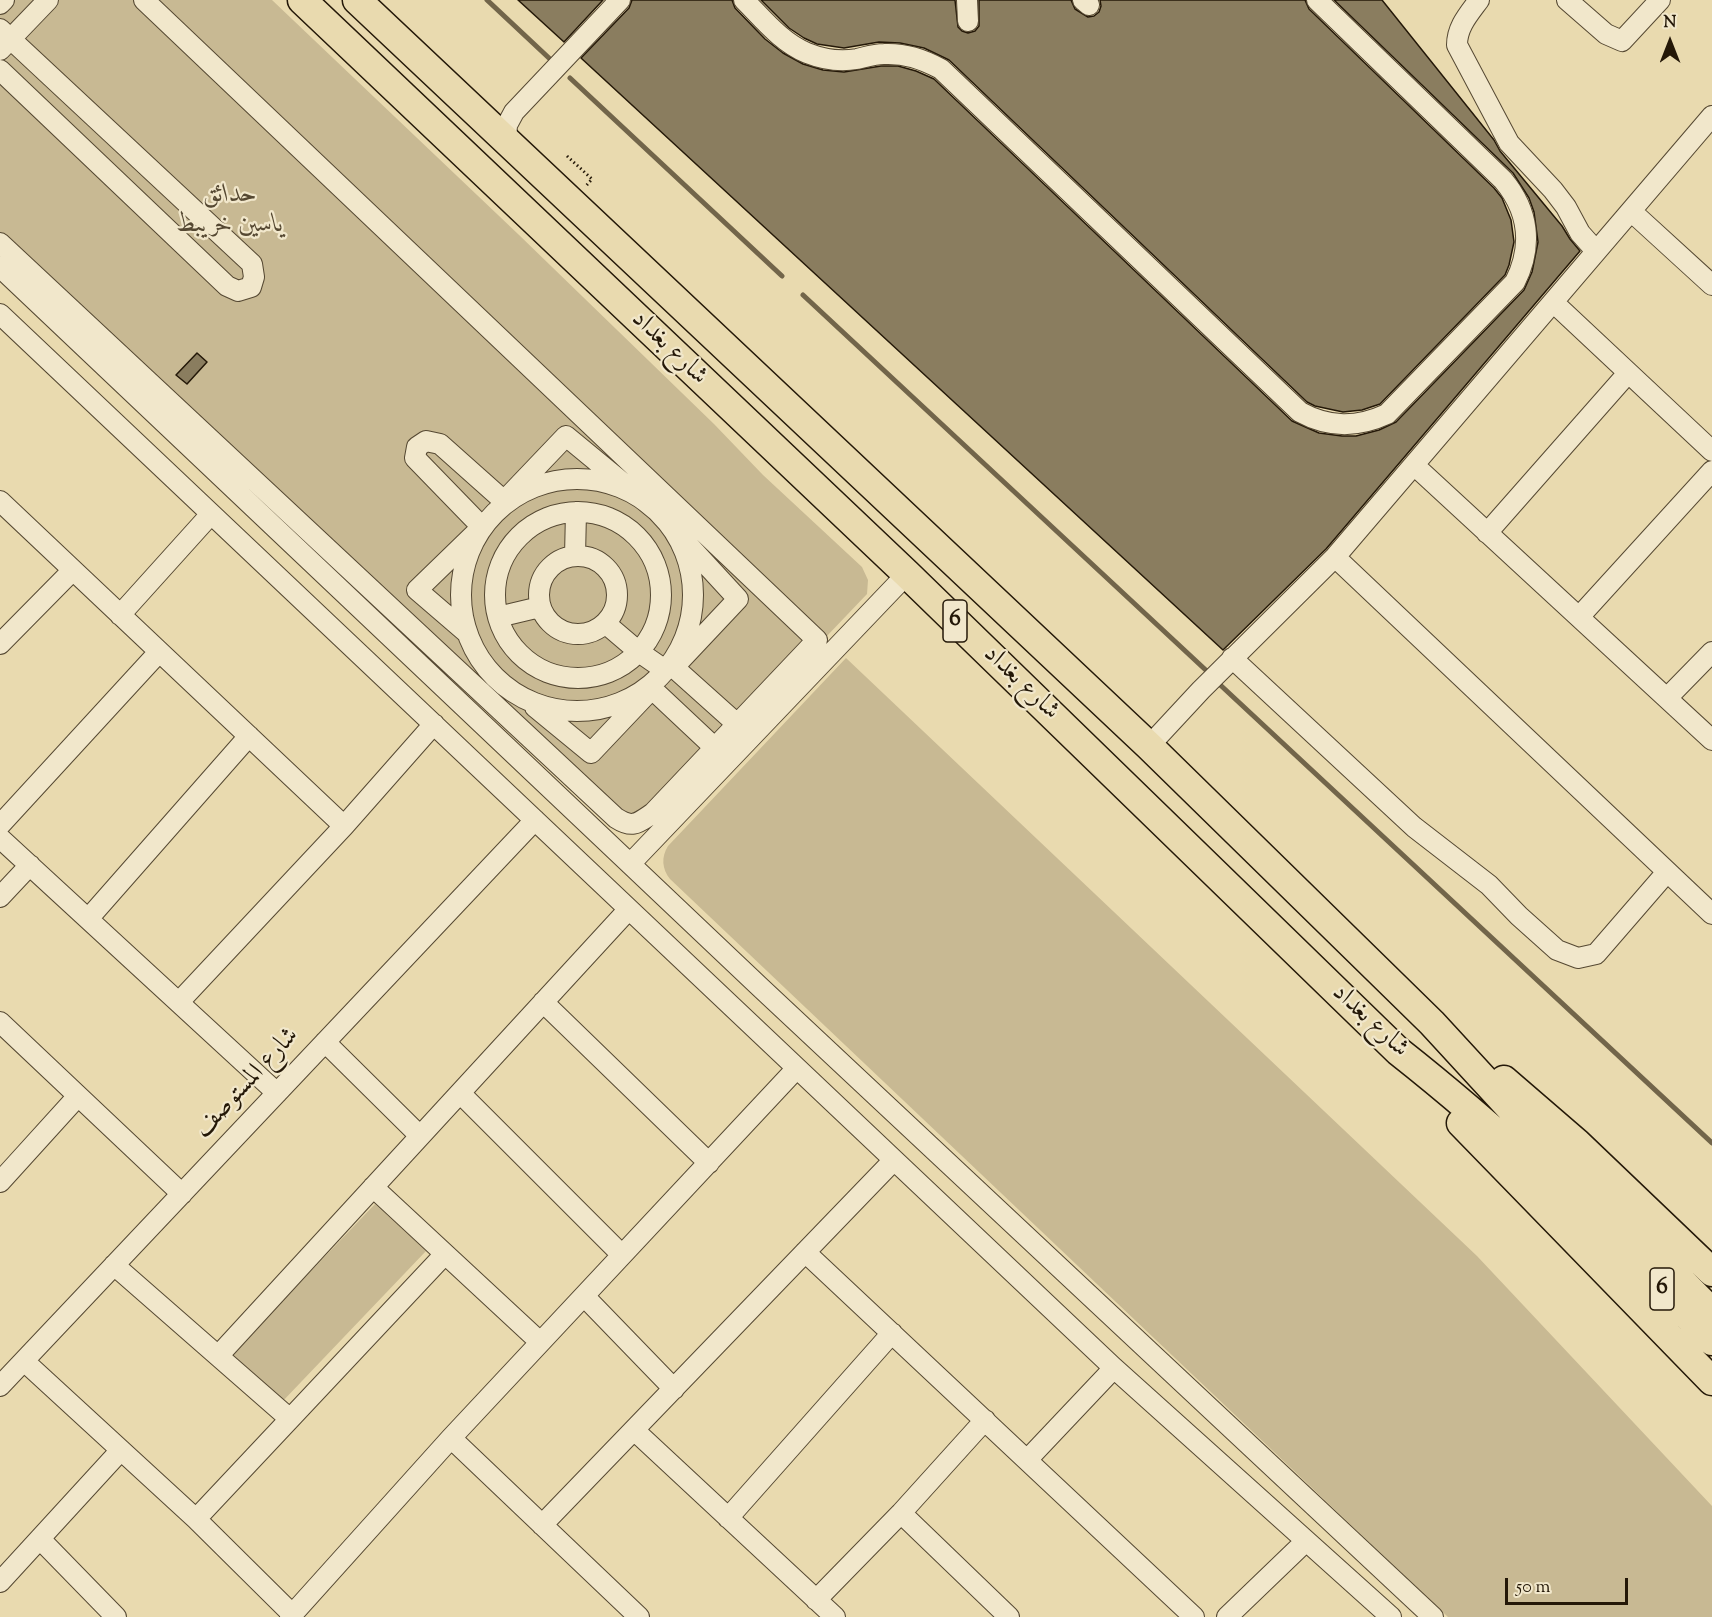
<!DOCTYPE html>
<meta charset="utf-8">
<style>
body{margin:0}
#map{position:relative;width:1712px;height:1617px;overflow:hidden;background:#e9daaf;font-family:"Sorts Mill Goudy",serif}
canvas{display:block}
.north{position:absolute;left:1640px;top:12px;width:60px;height:60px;-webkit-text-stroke:4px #f1e7cb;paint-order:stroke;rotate:0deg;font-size:16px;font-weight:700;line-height:24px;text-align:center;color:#241808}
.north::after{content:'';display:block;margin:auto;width:21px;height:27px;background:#241808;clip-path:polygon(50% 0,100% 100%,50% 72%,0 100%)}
.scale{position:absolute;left:1505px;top:1578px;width:123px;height:27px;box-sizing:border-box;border:3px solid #241808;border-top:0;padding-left:8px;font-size:18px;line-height:21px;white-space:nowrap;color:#241808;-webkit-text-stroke:4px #f1e7cb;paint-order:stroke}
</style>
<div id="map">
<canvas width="1712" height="1617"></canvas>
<div class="north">N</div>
<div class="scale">50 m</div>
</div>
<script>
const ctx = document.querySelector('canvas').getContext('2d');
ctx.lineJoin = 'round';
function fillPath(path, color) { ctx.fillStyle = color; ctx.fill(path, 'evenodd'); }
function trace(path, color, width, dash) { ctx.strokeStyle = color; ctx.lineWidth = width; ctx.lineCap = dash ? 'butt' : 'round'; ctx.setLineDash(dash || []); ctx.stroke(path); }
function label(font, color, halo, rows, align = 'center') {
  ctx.font = font + ' "Sorts Mill Goudy",Amiri,serif'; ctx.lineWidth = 4.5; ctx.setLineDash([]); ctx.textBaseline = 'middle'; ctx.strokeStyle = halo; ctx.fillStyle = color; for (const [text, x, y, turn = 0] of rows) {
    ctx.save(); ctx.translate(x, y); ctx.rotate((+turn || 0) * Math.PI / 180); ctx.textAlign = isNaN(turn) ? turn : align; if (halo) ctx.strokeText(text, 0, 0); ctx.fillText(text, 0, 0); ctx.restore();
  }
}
const green = new Path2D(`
 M0,0H272L518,234L714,424L763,475L862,567L868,580L867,594L640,832L0,246Z
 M846,658L1477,1256L1712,1506V1617H1448L670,879C662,869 661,857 668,846Z
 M375,1204L426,1251L281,1403L231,1355Z`);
const stream = new Path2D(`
 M487,0L550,59
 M570,78L782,276
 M803,295L1210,674
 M1216,681L1712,1143`);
const building = new Path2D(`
 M518,0H603L564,42Z
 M632,0H732L735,8L765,39L783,53L803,64L823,70L844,72L881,66H898L916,71L934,79L1292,421L1319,433L1342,436H1356L1379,430L1396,422L1524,290L1532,272L1538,242L1534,212L1529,198L1513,173L1334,0H1382L1494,140L1500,151L1562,226L1570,239L1580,251L1326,549L1223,650L581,58L629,8Z
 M761,0H955L958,27L962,31L968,33L975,31L979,26V0H1071L1075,9L1088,17L1094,16L1099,12L1101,6L1100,0H1305L1309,9L1494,188L1502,198L1511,220L1514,242L1509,265L1505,275L1380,404L1362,410L1343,412L1315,406L1307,402L949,60L924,48L900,43L879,42L844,48L817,44L804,38L789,28Z
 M197,353L207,362L187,384L176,375Z`);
const path = new Path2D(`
 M567,156L592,179L586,186`);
const minor = new Path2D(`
 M744,0C763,19 782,43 807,53C822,59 840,62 857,59C866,57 874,54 884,54C905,53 922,59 941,69L1300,412C1329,428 1357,428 1387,414L1515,282C1533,246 1529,211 1503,180L1317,0
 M967,0L968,21
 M1083,0L1089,5
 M1479,0C1468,15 1457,27 1457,45L1509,143L1553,190L1566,207L1580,233L1596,251
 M1567,0L1606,34L1622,41L1660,0
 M0,4L4,0
 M0,29L252,264L254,277L251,287L238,291L227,286L0,70
 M0,50L48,0
 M506,141L507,125L514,112L620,0
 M1631,211L1712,285
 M0,243L616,818C633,829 638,823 653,813L817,640L144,0
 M0,267L761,988L1433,1617
 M1553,302L1712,451
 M0,314L1114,1368L1391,1617
 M1414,465L1712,740
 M461 595a116 116 0 1 1 232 0a116 116 0 1 1-232 0Z
 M0,501L344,826
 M495 595a83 83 0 1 1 166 0a83 83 0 1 1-166 0Z
 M1487,533L1628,373
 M539 595a39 39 0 1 1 78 0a39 39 0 1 1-78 0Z
 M575,556L576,512
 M1335,557L1712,914
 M120,615L211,514
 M498,617L540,607
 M1579,617L1712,471
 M605,623L639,652L665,670
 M467,633L417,590L482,527L415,458L417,447L426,441L440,444L504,501L566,436L657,511L738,599L674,667
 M0,644L73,570
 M1232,658L1414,827L1489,885L1519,916L1557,950L1578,958L1596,954L1667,872
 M670,664L737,724
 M649,686L715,748
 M1667,698L1712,652
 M535,707L591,753L645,696
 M1149,746L1201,690L1335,557L1712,116
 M0,825L159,652
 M0,838L277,1093
 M630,864L907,574
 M0,897L30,865
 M88,919L249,736
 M179,1002L344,826L434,724
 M543,1002L709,1163
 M0,1022L182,1194
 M325,1042L420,1136
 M460,1093L622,1255
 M0,1182L78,1096
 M373,1187L540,1342
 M805,1252L1194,1617
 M114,1265L290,1419
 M584,1296L674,1389
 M218,1356L629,909
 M24,1361L196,1519L292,1614
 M0,1386L535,820
 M634,1430L835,1617
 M451,1438L639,1617
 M1027,1460L1114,1368
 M901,1513L1009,1617
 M728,1518L892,1333
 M196,1519L445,1254
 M542,1525L894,1160
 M40,1539L116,1617
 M0,1582L121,1450
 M816,1600L901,1513L985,1420
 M290,1617L451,1438L797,1068
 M1227,1617L1306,1541`);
const highway = new Path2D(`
 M302,0L907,574L1398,1051C1511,1140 1613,1238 1712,1341
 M357,0L1149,746L1432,1023L1524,1123L1712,1312
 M1504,1080L1577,1143L1712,1272
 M1461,1123L1712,1381`);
const shields = [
 [955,621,24],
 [1662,1289,24]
];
const shieldNames = [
 ["6",955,621],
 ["6",1662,1289]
];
const parkNames = [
 ["حدائق",230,197],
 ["ياسين خريبط",230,227]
];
const streetNames = [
 ["شارع بغداد",668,349,44],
 ["شارع بغداد",1020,684,44],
 ["شارع بغداد",1369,1022,43],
 ["شارع المستوصف",248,1084,-47]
];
fillPath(green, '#c8b993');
trace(stream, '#72654a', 5);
fillPath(building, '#8a7d5f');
trace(building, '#241808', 1.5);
trace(minor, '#554832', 22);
trace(highway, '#241808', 31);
trace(path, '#241808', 3, [1.5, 3]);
trace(minor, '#f1e7cb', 20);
trace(highway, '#e9daaf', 28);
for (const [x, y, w] of shields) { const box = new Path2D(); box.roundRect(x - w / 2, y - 21, w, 42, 4.5); ctx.fillStyle = '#f1e7cb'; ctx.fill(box); trace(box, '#241808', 1.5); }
label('bold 24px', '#241808', null, shieldNames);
label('italic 26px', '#554832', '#f1e7cb', parkNames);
label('26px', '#241808', '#f1e7cb', streetNames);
</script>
